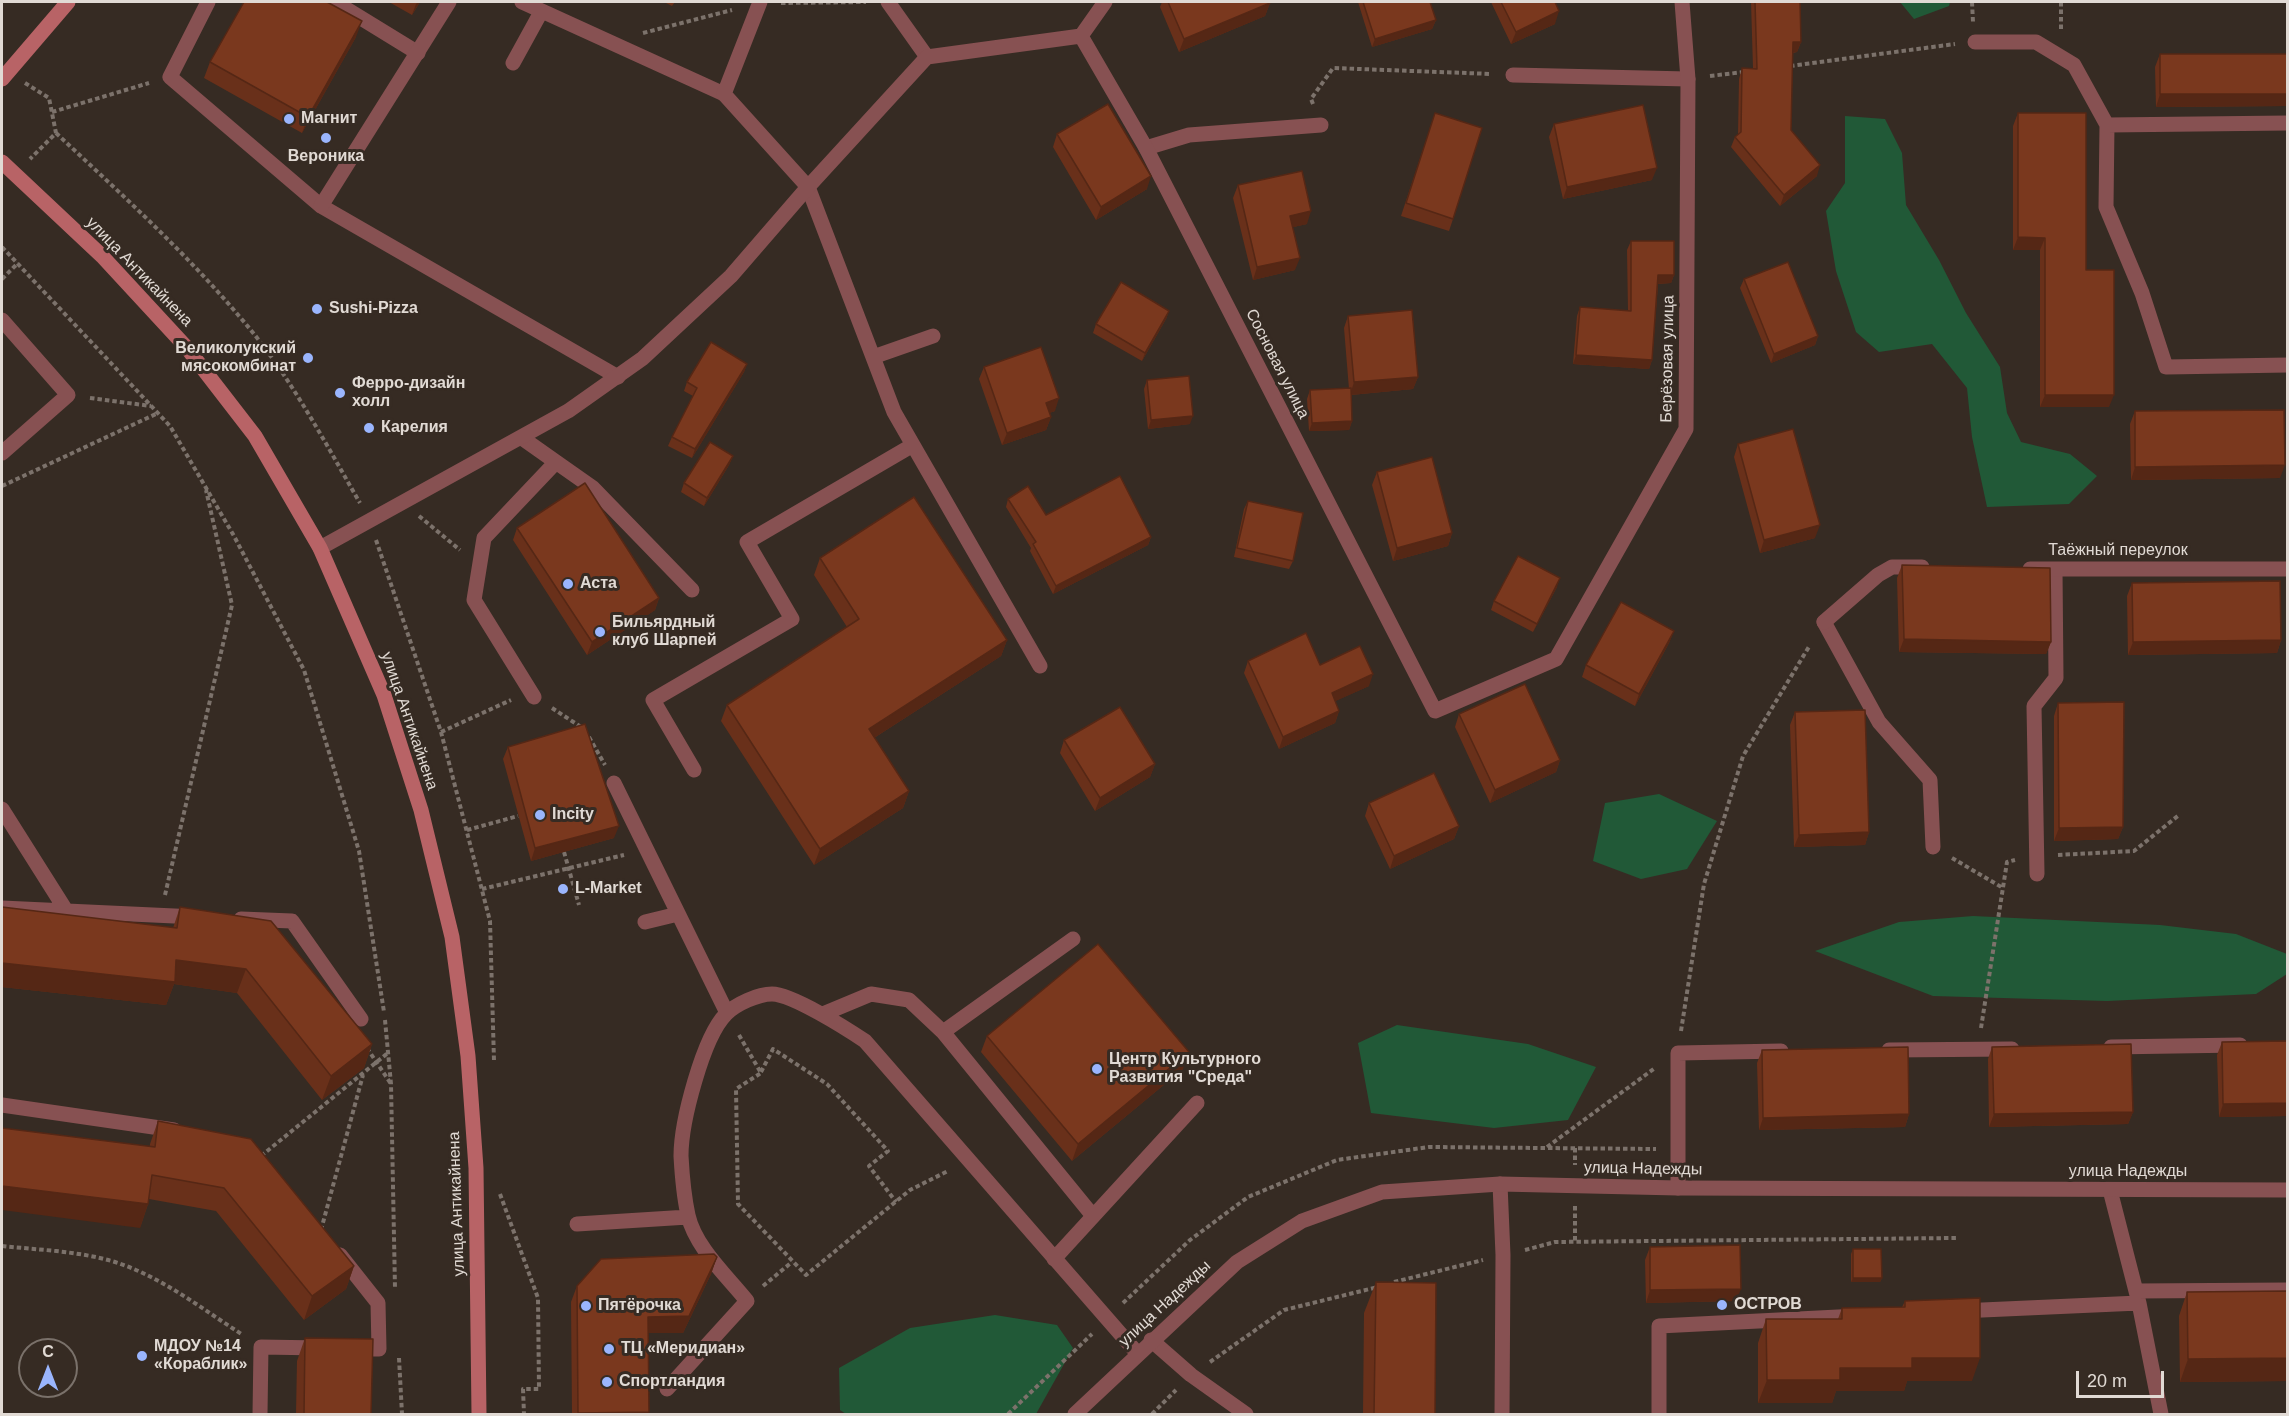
<!DOCTYPE html>
<meta charset="utf-8">
<style>
body{margin:0}
#map{position:relative;width:2289px;height:1416px;overflow:hidden;background:#362b23;font-family:Arial,sans-serif}
canvas{display:block}
.frame{position:absolute;inset:0;border:3px solid #e1dad4;pointer-events:none}
.north{position:absolute;left:18px;top:1338px;width:60px;height:60px;box-sizing:border-box;background:#362b23;border:2px solid #7a716a;border-radius:50%;rotate:0deg;font-size:16px;font-weight:700;line-height:24px;text-align:center;color:#e1dad4}
.north::after{content:'';display:block;margin:auto;width:21px;height:27px;background:#9ab5fd;clip-path:polygon(50% 0,100% 100%,50% 72%,0 100%)}
.scale{position:absolute;left:2076px;top:1371px;width:88px;height:27px;box-sizing:border-box;border:3px solid #e1dad4;border-top:0;padding-left:8px;font-size:18px;line-height:21px;white-space:nowrap;color:#e1dad4;-webkit-text-stroke:4px #362b23;paint-order:stroke}
</style>
<div id="map">
<canvas width="2289" height="1416"></canvas>
<div class="frame"></div>
<div class="north">С</div>
<div class="scale">20 m</div>
</div>
<script>
const ctx = document.querySelector('canvas').getContext('2d');
ctx.lineJoin = 'round';
function fillPath(path, color) { ctx.fillStyle = color; ctx.fill(path, 'evenodd'); }
function trace(path, color, width, dash) { ctx.strokeStyle = color; ctx.lineWidth = width; ctx.lineCap = dash ? 'butt' : 'round'; ctx.setLineDash(dash || []); ctx.stroke(path); }
function label(font, color, halo, rows, align = 'center') {
  ctx.font = font + ' Arial,sans-serif'; ctx.lineWidth = 6; ctx.setLineDash([]); ctx.textBaseline = 'middle'; ctx.strokeStyle = halo; ctx.fillStyle = color; for (const [text, x, y, turn = 0] of rows) {
    ctx.save(); ctx.translate(x, y); ctx.rotate((+turn || 0) * Math.PI / 180); ctx.textAlign = isNaN(turn) ? turn : align; if (halo) ctx.strokeText(text, 0, 0); ctx.fillText(text, 0, 0); ctx.restore();
  }
}
const green = new Path2D(`
 M1900,2H1950L1949,6L1914,19Z
 M1845,116L1885,119L1902,153L1906,205L1939,260L1966,313L2000,367L2007,413L2021,442L2070,454L2097,476L2069,504L1987,507L1972,437L1967,388L1932,344L1879,352L1856,332L1836,271L1826,211L1845,183Z
 M1659,794L1717,821L1687,869L1641,879L1593,861L1605,803Z
 M1973,916L2160,925L2236,934L2287,954V974L2256,994L2107,1001L1933,996L1815,951L1899,922Z
 M1397,1025L1528,1044L1596,1067L1568,1120L1494,1128L1371,1113L1358,1043Z
 M995,1315L1057,1325L1073,1348L1036,1414H846L840,1410L839,1368L910,1328Z`);
const path = new Path2D(`
 M1972,2L1973,22
 M2061,2V31
 M781,3L866,2
 M643,33L732,10
 M1790,66L1955,44
 M1710,76L1744,72
 M25,83L49,98L56,133L30,159
 M1313,104L1311,99L1333,68L1492,74
 M52,112L149,83
 M56,133C119,192 183,250 239,316C288,372 323,439 360,503
 M2,247L170,426L234,536L304,670L359,851L384,1012
 M2,279L18,263
 M90,398L151,406
 M2,486L158,413
 M419,516L460,550
 M376,540L441,732L490,921L494,1061
 M552,708L581,727
 M441,732L511,700
 M589,737L605,765
 M467,830L518,816
 M564,852L579,905
 M2058,855L2134,851L2179,815
 M1952,858L2003,888
 M482,889L624,855
 M165,895L232,605L206,490
 M385,1020L391,1084L395,1288
 M1981,1028L2007,862L2015,860
 M1681,1031L1704,884L1743,756L1810,645
 M739,1035L761,1073L736,1089L738,1204L806,1275L910,1190L948,1171
 M367,1048L391,1084
 M761,1072L773,1049L827,1084L888,1151L869,1166L896,1202
 M1547,1147L1655,1068
 M1575,1148V1165
 M261,1156L389,1052
 M500,1194L538,1298L539,1389H523L524,1414
 M1575,1206V1242
 M321,1230L363,1075
 M2,1246C39,1250 79,1251 115,1262C162,1277 202,1309 243,1335
 M1525,1250L1555,1242L1956,1238
 M1394,1282L1483,1260
 M763,1286L792,1262
 M1123,1303L1190,1240L1248,1197L1337,1160L1429,1147L1656,1149
 M399,1358L402,1414
 M1210,1362L1284,1310L1378,1287
 M1008,1414L1092,1334
 M1152,1414L1176,1390`);
const service = new Path2D(`
 M208,2L170,77L321,206L618,377
 M335,2L418,53
 M522,2L724,94
 M888,2L927,57
 M1975,42H2036L2074,65L2107,125
 M513,63L541,12
 M1513,75L1688,79
 M2288,123L2107,125L2106,207L2142,293L2166,367L2288,365
 M1146,148L1189,135L1321,125
 M808,187L894,412L1040,666
 M2,320L68,395L2,453
 M873,357L933,336
 M522,438L556,462L484,538L474,600L534,697
 M556,462L593,488L692,590
 M1824,622L1879,722L1930,780L1933,847
 M694,770L653,700L792,619L747,542L913,445
 M614,783L727,1013
 M2,809L67,912
 M2037,874L2034,706L2056,678L2055,570
 M2,908L196,917
 M241,919L292,921L361,1019
 M645,922L678,914
 M823,1014L871,994L909,1000L943,1032L1073,939
 M943,1032L1093,1216
 M2111,1047L2240,1045
 M1889,1050L2012,1049
 M2,1105L174,1130
 M1500,1184L1503,1255L1502,1414
 M1678,1188V1053L1781,1051
 M2110,1190L2139,1303L2161,1414
 M577,1224L688,1217
 M340,1255L378,1303L379,1349H354
 M1054,1259L1197,1103
 M2136,1291L2288,1290
 M1960,1311L2139,1303
 M1151,1340L1191,1375L1246,1414
 M667,1389L747,1301C727,1276 695,1247 688,1215C684,1197 682,1174 681,1156C681,1122 703,1037 726,1014C736,1004 758,994 772,994C792,994 847,1029 865,1041L1138,1354
 M260,1414L261,1347L321,1348
 M1659,1414V1326L1858,1316`);
const minor = new Path2D(`
 M760,2L724,94L808,187
 M1081,36L1146,148L1435,711L1556,659L1686,429L1688,79L1682,2
 M1081,36L1105,2
 M321,206L449,2
 M320,548L568,411L643,358L731,276L808,187L927,57L1081,36
 M2030,569H2288
 M1824,622L1878,575L1892,567H1922
 M1075,1414L1237,1262L1302,1221L1382,1192L1500,1184L1678,1188L2288,1190`);
const secondary = new Path2D(`
 M2,79L68,2
 M2,162L102,256L187,348L255,436L320,548L384,695L421,810L452,937L468,1056L476,1168L479,1414`);
const wall = new Path2D(`
 M389,2H420L412,15Z
 M664,2H675L672,6Z
 M1162,2H1269L1270,3L1265,16L1179,52L1160,7Z
 M1358,2H1430L1436,20L1432,29L1372,47Z
 M1491,2H1555V24L1511,44Z
 M1751,2H1800L1801,42L1797,52L1793,53L1791,130L1817,176L1780,206L1731,147L1735,137L1738,135L1739,79L1742,68H1753Z
 M356,37L302,133L204,78L210,62Z
 M2160,54H2288V106L2156,107L2155,67Z
 M1435,113L1453,219L1449,231L1401,216Z
 M2018,113L2086,270L2109,407H2040V250H2013V126Z
 M1554,124L1652,180L1563,199L1549,137Z
 M1057,134L1147,189L1096,220L1053,147Z
 M1238,185L1307,224L1293,227L1295,270L1253,280L1233,198Z
 M1631,241L1674,275L1671,283L1658,284L1652,360L1649,369L1573,364L1577,316L1580,307L1628,311L1627,250Z
 M1744,279L1818,336L1815,345L1771,363L1740,288Z
 M1169,311L1166,319L1142,361L1093,333L1096,324Z
 M1348,316L1418,377L1413,389L1351,395L1352,421L1349,430L1309,431L1307,399L1310,390L1349,389L1344,328Z
 M747,364L744,372L692,458L668,446L672,437L693,396L684,391L687,382Z
 M984,367L1055,411L1049,413L1051,417L1046,430L1002,445L979,379Z
 M1147,380L1190,424L1148,429L1144,389Z
 M2135,411L2280,478L2131,480L2130,424Z
 M1738,444L1815,538L1760,553L1734,457Z
 M733,456L729,465L704,506L681,492L684,483Z
 M1377,472L1452,533L1448,546L1393,561L1372,485Z
 M1008,499L1046,515L1151,537L1148,545L1053,594L1030,551L1031,548L1006,507Z
 M1248,501L1293,561L1289,569L1234,557L1244,509Z
 M517,528L659,598L655,610L587,655L513,540Z
 M820,558L1007,640L1001,656L874,738L909,791L903,808L814,865L721,721L727,705L847,627L814,575Z
 M1902,565L2051,642L2046,654L1899,652L1897,578Z
 M2132,583L2281,640L2277,653L2128,655L2127,596Z
 M1557,587L1533,632L1491,610L1494,601Z
 M1674,631L1669,643L1635,706L1582,677L1586,665Z
 M1248,661L1320,665L1369,686L1335,701L1339,711L1335,723L1279,749L1244,673Z
 M2058,703L2123,827L2118,839L2054,841V716Z
 M1795,712L1869,832L1865,845L1794,847L1790,725Z
 M1459,714L1560,760L1556,772L1490,803L1455,727Z
 M1064,740L1155,764L1150,777L1095,811L1060,753Z
 M508,747L614,838L531,861L503,759Z
 M1369,803L1459,826L1454,839L1390,869L1365,816Z
 M2,907L173,928L180,907L372,1044L364,1068L322,1100L237,993L174,984L166,1005L2,987Z
 M987,1036L1183,1069L1072,1161L981,1052Z
 M2288,1041V1116L2219,1117L2217,1055L2222,1042Z
 M1992,1047L2133,1112L2128,1124L1989,1127L1988,1059Z
 M1762,1050L1909,1114L1905,1127L1759,1130L1757,1063Z
 M158,1121L354,1266L346,1289L304,1320L216,1211L149,1199L148,1204L140,1228L150,1144Z
 M1650,1247L1736,1301L1646,1303L1645,1260Z
 M1853,1249L1882,1278L1880,1282H1851V1254Z
 M717,1257L711,1274L683,1333H648V1414H572L571,1302L577,1286Z
 M1376,1282L1435,1414H1363L1364,1313Z
 M2288,1291V1381L2180,1382L2179,1316L2187,1292Z
 M1905,1301L1972,1381H1907L1904,1391H1836L1832,1403H1758V1343L1766,1319H1838L1842,1308L1902,1307Z
 M305,1338L371,1414H296L297,1361Z`);
const shadedWall = new Path2D(`
 M418,2H420L412,15L416,4Z
 M1270,3L1265,16L1179,52L1184,39Z
 M1559,11L1555,24L1511,44L1516,32Z
 M1436,20L1432,29L1372,47L1375,39Z
 M362,21L356,37L302,133L308,117Z
 M1793,42H1801L1797,52L1789,53Z
 M2160,94H2288V106L2156,107Z
 M1820,165L1817,176L1780,206L1784,195Z
 M1657,168L1652,180L1563,199L1567,187Z
 M1151,176L1147,189L1096,220L1101,207Z
 M1311,211L1307,224L1285,229L1290,216Z
 M2018,237L2045,238L2040,250H2013Z
 M1300,258L1295,270L1253,280L1257,267Z
 M1658,275H1674L1671,283L1655,284Z
 M1169,311L1166,319L1142,361L1145,353Z
 M1818,336L1815,345L1771,363L1774,354Z
 M1576,355L1652,360L1649,369L1573,364Z
 M747,364L744,372L692,458L695,449Z
 M1418,377L1413,389L1350,395L1354,382Z
 M2045,395H2114L2109,407H2040Z
 M1059,398L1055,411L1041,416L1046,403Z
 M1193,416L1190,424L1148,429L1151,420Z
 M1051,417L1046,430L1002,445L1007,433Z
 M1352,421L1349,430L1309,431L1312,423Z
 M733,456L729,465L704,506L707,498Z
 M2285,465L2280,478L2131,480L2135,467Z
 M1820,525L1815,538L1760,553L1764,540Z
 M1452,533L1448,546L1393,561L1397,548Z
 M1151,537L1148,545L1053,594L1056,586Z
 M1560,578L1557,587L1533,632Z
 M659,598L655,610L587,655L592,642Z
 M1674,631L1669,643L1635,706L1639,694Z
 M1904,639L2051,642L2046,654L1899,652Z
 M1007,640L1001,656L863,745L869,729Z
 M2281,640L2277,653L2128,655L2133,642Z
 M1373,674L1369,686L1327,705L1332,693Z
 M1339,711L1335,723L1279,749L1283,737Z
 M1560,760L1556,772L1490,803L1495,790Z
 M1155,764L1150,777L1095,811L1100,798Z
 M909,791L903,808L814,865L820,849Z
 M619,826L614,838L531,861L535,848Z
 M1459,826L1454,839L1390,869L1394,856Z
 M2123,827L2118,839L2054,841L2059,828Z
 M1869,832L1865,845L1794,847L1799,835Z
 M176,960L246,969L237,993L174,984L166,1005L2,987V963Z
 M372,1044L364,1068L322,1100L331,1076Z
 M1189,1052L1183,1069L1072,1161L1078,1144Z
 M2288,1103V1116L2219,1117L2223,1104Z
 M2133,1112L2128,1124L1989,1127L1994,1114Z
 M1909,1114L1905,1127L1759,1130L1763,1118Z
 M2,1186L148,1204L140,1228L2,1210Z
 M717,1257L711,1274L683,1333H642L648,1317Z
 M354,1266L346,1289L304,1320L312,1296Z
 M1853,1278H1882L1880,1282H1851Z
 M1741,1289L1736,1301L1646,1303L1650,1290Z
 M1912,1358H1980L1972,1381H1907L1904,1391H1836L1832,1403H1758L1767,1380Z
 M2288,1358V1381L2180,1382L2188,1359Z
 M649,1412L648,1414H578V1413Z`);
const building = new Path2D(`
 M244,2H327L362,21L308,117L210,62Z
 M1168,2H1269L1270,3L1184,39Z
 M1363,2H1430L1436,20L1375,39Z
 M1501,2H1555L1559,11L1516,32Z
 M1755,2H1800L1801,42H1793L1791,130L1820,165L1784,195L1735,137L1741,132L1742,68L1757,69Z
 M2160,54H2288V94H2160Z
 M1108,104L1151,176L1101,207L1057,134Z
 M1643,105L1657,168L1567,187L1554,124Z
 M1435,113L1482,128L1453,219L1406,203Z
 M2018,113H2086V270H2114V395H2045V238L2018,237Z
 M1302,171L1311,211L1290,216L1300,258L1257,267L1238,185Z
 M1631,241H1674V275H1658L1652,360L1576,355L1580,307L1631,311Z
 M1788,262L1818,336L1774,354L1744,279Z
 M1121,282L1169,311L1145,353L1096,324Z
 M1412,310L1418,377L1354,382L1348,316Z
 M711,342L747,364L695,449L672,437L697,388L687,382Z
 M1041,347L1059,398L1046,403L1051,417L1007,433L984,367Z
 M1189,376L1193,416L1151,420L1147,380Z
 M1351,388L1352,421L1312,423L1310,390Z
 M2284,410L2285,465L2135,467V411Z
 M1793,429L1820,525L1764,540L1738,444Z
 M710,442L733,456L707,498L684,483Z
 M1432,457L1452,533L1397,548L1377,472Z
 M1120,476L1151,537L1056,586L1033,544L1036,542L1008,499L1028,486L1046,515Z
 M585,483L659,598L592,642L517,528Z
 M914,497L1007,640L869,729L909,791L820,849L727,705L859,619L820,558Z
 M1248,501L1303,513L1293,561L1237,548Z
 M1518,556L1560,578L1537,624L1494,601Z
 M1902,565L2050,568L2051,642L1904,639Z
 M2280,581L2281,640L2133,642L2132,583Z
 M1621,602L1674,631L1639,694L1586,665Z
 M1306,633L1320,665L1360,646L1373,674L1332,693L1339,711L1283,737L1248,661Z
 M1525,684L1560,760L1495,790L1459,714Z
 M2124,702L2123,827L2059,828L2058,703Z
 M1120,707L1155,764L1100,798L1064,740Z
 M1865,710L1869,832L1799,835L1795,712Z
 M585,724L619,826L535,848L508,747Z
 M1434,773L1459,826L1394,856L1369,803Z
 M2,907L177,928L180,907L271,921L372,1044L331,1076L246,969L176,960L175,982L2,963Z
 M1098,944L1189,1052L1078,1144L987,1036Z
 M2288,1041V1103L2223,1104L2222,1042Z
 M2131,1044L2133,1112L1994,1114L1992,1047Z
 M1908,1047L1909,1114L1763,1118L1762,1050Z
 M158,1121L251,1139L354,1266L312,1296L224,1188L152,1175L148,1204L2,1186V1128L155,1147Z
 M1740,1245L1741,1289L1650,1290V1247Z
 M1853,1249H1881L1882,1278H1853Z
 M714,1254L717,1257L689,1316L648,1317L649,1412L578,1413L577,1286L601,1259Z
 M1376,1282L1436,1283L1435,1414H1374Z
 M2288,1291V1358L2188,1359L2187,1292Z
 M1980,1298V1358H1912V1368H1840V1380H1767L1766,1319H1842V1308L1905,1307V1301Z
 M305,1338L373,1339L371,1414H304Z`);
const markers = [
 [289,119,6,"#9ab5fd"],
 [326,138,6,"#9ab5fd"],
 [317,309,6,"#9ab5fd"],
 [308,358,6,"#9ab5fd"],
 [340,393,6,"#9ab5fd"],
 [369,428,6,"#9ab5fd"],
 [568,584,6,"#9ab5fd"],
 [600,632,6,"#9ab5fd"],
 [540,815,6,"#9ab5fd"],
 [563,889,6,"#9ab5fd"],
 [1097,1069,6,"#9ab5fd"],
 [1722,1305,6,"#9ab5fd"],
 [586,1306,6,"#9ab5fd"],
 [609,1349,6,"#9ab5fd"],
 [142,1356,6,"#9ab5fd"],
 [607,1382,6,"#9ab5fd"]
];
const poiNames = [
 ["Магнит",301,119],
 ["Вероника",326,157,"center"],
 ["Sushi-Pizza",329,309],
 ["Великолукский",296,349,"right"],
 ["мясокомбинат",296,367,"right"],
 ["Ферро-дизайн",352,384],
 ["холл",352,402],
 ["Карелия",381,428],
 ["Аста",580,584],
 ["Бильярдный",612,623],
 ["клуб Шарпей",612,641],
 ["Incity",552,815],
 ["L-Market",575,889],
 ["Центр Культурного",1109,1060],
 ["Развития \"Среда\"",1109,1078],
 ["ОСТРОВ",1734,1305],
 ["Пятёрочка",598,1306],
 ["МДОУ №14",154,1347],
 ["«Кораблик»",154,1365],
 ["ТЦ «Меридиан»",621,1349],
 ["Спортландия",619,1382]
];
const streetNames = [
 ["улица Антикайнена",139,272,46],
 ["Берёзовая улица",1668,359,-89],
 ["Сосновая улица",1277,364,63],
 ["Таёжный переулок",2118,551],
 ["улица Антикайнена",409,721,71],
 ["улица Надежды",1643,1169,1],
 ["улица Надежды",2128,1172],
 ["улица Антикайнена",457,1204,-92],
 ["улица Надежды",1165,1304,-43]
];
fillPath(green, '#215937');
trace(path, '#7c726b', 4, [4.5, 3]);
trace(service, '#875152', 15);
trace(minor, '#875152', 15);
trace(secondary, '#b86366', 15);
fillPath(wall, '#69301a');
fillPath(shadedWall, '#552715');
fillPath(building, '#7a381e');
trace(building, '#552715', 1.5);
for (const [x, y, r, color] of markers) { const dot = new Path2D(); dot.arc(x, y, r, 0, 2 * Math.PI); ctx.fillStyle = color; ctx.fill(dot); trace(dot, '#362b23', 2); }
label('bold 16px', '#e1dad4', '#362b23', poiNames, 'left');
label('16px', '#e1dad4', '#362b23', streetNames);
</script>
